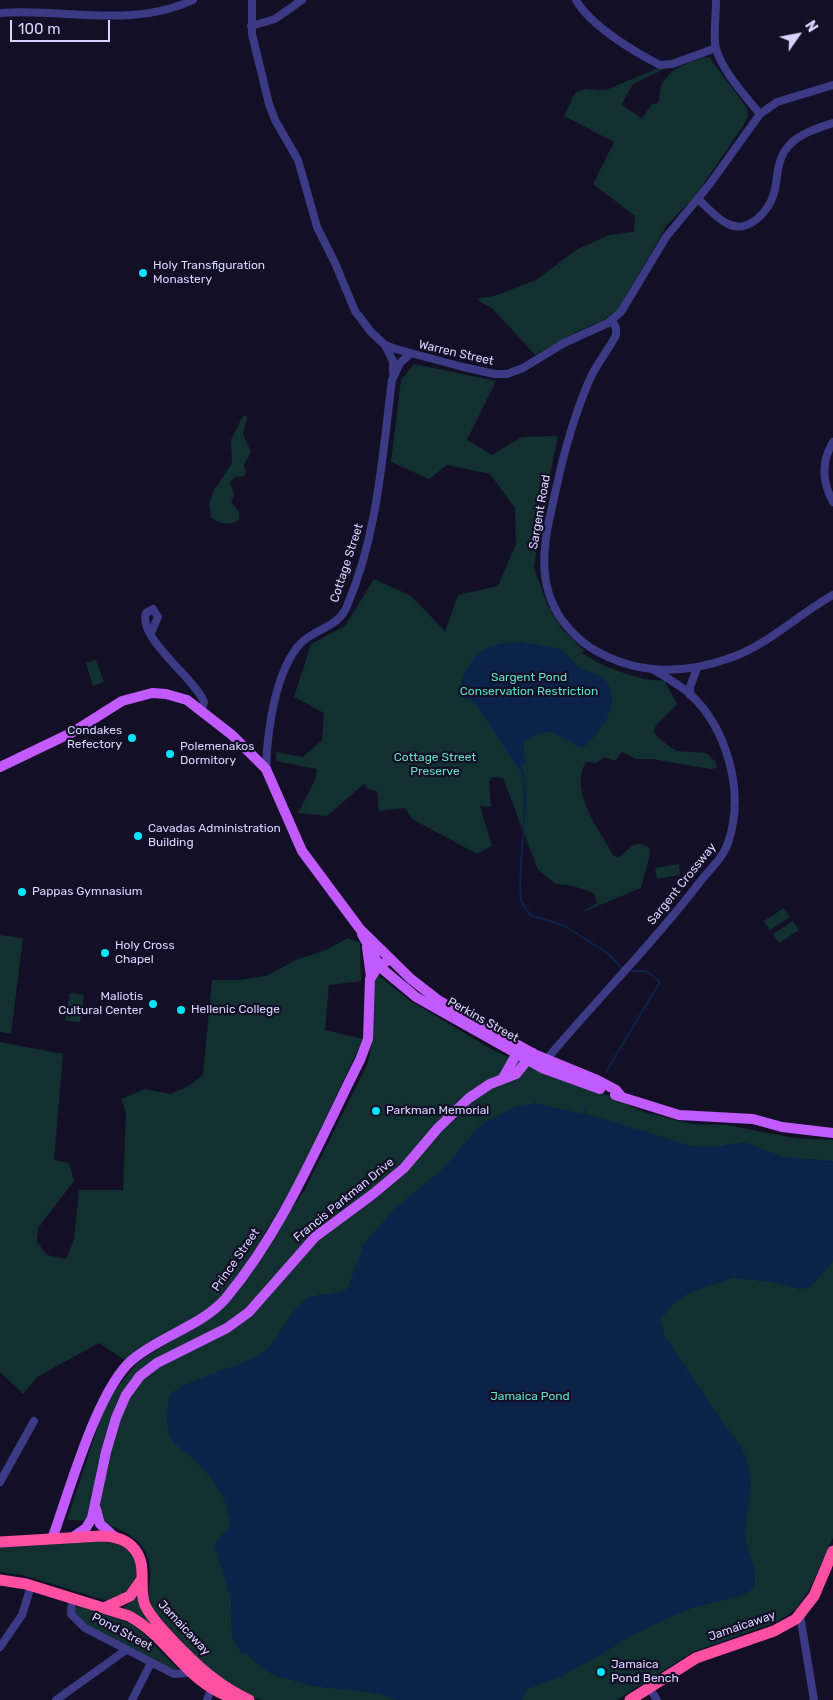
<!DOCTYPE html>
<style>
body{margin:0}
#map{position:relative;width:833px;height:1700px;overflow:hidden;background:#130f26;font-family:Rubik,sans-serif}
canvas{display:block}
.north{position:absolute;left:773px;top:10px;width:50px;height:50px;-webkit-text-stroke:4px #130f26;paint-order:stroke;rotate:57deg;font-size:14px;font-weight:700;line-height:20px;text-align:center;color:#d9d4ff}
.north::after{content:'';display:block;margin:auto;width:18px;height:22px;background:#d9d4ff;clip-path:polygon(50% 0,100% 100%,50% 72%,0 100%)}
.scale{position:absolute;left:10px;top:20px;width:100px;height:22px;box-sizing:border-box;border:2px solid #d9d4ff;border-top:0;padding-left:6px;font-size:15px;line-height:18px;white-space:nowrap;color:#d9d4ff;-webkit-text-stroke:4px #130f26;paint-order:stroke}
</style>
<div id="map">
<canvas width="833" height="1700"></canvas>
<div class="north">N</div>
<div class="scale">100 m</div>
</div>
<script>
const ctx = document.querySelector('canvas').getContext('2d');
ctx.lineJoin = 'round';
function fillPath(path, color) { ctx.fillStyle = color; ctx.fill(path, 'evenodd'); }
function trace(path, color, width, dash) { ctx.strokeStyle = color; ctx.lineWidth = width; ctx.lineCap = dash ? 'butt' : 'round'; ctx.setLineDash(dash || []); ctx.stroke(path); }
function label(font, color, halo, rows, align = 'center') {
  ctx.font = font + ' Rubik,sans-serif'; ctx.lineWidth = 4.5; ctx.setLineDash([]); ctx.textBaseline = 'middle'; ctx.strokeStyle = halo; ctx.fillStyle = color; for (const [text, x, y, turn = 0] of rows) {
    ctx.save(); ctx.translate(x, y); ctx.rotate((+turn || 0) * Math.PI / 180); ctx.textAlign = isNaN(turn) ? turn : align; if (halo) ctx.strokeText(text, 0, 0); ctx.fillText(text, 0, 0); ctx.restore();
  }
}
const green = new Path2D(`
 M704,57L710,58L747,108L748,117L743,126L696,195L667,225L618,310L604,320L576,332L535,355L493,309L476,299L494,296L536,280L576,250L609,235L634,232L635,216L593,184L614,142L564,116L575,93L584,89L606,90L661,67L666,68L633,84L621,105L642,118L652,104L658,103C661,96 659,89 662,84C671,67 688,63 704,57Z
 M414,364L496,381L467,440L492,455L522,437L558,436L539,528L534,568L547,604L562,629L584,650L582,653C598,665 646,684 664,680L677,704L656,725L654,731L657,737L676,751L706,753L716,762L717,768L711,769L652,759H636L622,752L615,761L605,757L596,763L586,762C568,791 600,830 613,855L619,858C628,849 636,838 649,848L650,854L641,888L581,913L597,903L594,893L573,886L556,884L538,870L503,778L492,777L489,782L491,807L480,806L492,846L477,854L412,819L405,808L379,811L377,791L368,789L364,784L327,816L298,813L315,780L317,769L276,761V752L303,757L322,740L324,713L294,697L311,644L345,626L374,579L411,596L445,631L458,595L498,586L516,544L515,508L490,474L447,465L429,479L391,462L401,380Z
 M243,416H246L247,418L243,434L251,452L244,465L246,473L244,476L235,477L230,482L234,495L231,502L239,511V519C231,527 219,524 211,517L209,504L214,490L232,463L231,440Z
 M96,660L104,682L93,686L86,663Z
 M679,864L680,875L657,879L655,868Z
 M784,908L790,917L770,930L764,921Z
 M793,921L799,930L779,943L773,934Z
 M0,935L23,938L11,1034L0,1032Z
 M348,938L360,943L361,981L329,985L325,1030L363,1039L294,1185L238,1277L212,1306L126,1361L99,1343L37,1377L23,1394L0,1372V1042L63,1054L54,1160L69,1163L74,1181L38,1228L37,1242L47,1255L66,1259L74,1240L79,1190H123L126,1112L121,1099L145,1089L171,1094L190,1085L203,1075L212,980H237L266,976L296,960L326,950Z
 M378,975L409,1000L491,1049L542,1072L588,1086L644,1112L692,1124L727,1125L794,1138L833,1140V1538L809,1590L796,1609L777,1622L693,1652L617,1700H263C255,1698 245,1695 237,1691C206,1671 180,1639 155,1612C143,1594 152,1586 150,1568C147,1529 98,1520 67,1520L102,1414L115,1390L137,1363L228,1303L305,1189L367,1065C376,1036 372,1008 375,978Z
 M70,993L84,995L80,1022L65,1021Z
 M108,1541C131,1543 148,1571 130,1591C125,1596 114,1598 108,1601L22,1575L0,1572V1548L3,1547Z
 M136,1598H138L145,1616L200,1673L123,1608Z
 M79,1606L135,1625L178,1669L175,1670C150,1659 89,1633 74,1613V1609Z`);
const water = new Path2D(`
 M521,642C534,645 546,644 559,649C567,652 571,661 579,667C586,672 596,672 603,678C625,698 602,732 584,747H579L552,732C542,731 529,736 523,745L525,762L519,770L477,706L471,700L460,697C460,683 462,676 470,664C482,644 499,643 521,642Z
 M534,1103L601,1118L691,1146L711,1147L744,1142L783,1157L833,1161V1261L818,1279L809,1287L799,1289L771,1282L733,1278L688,1293L672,1305L661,1319L664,1335C683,1363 702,1391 721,1420C733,1437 745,1447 749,1469C755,1494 742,1521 747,1545C750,1560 765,1583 746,1594L689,1609L630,1636L601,1655L558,1678L527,1689L522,1700H398L375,1693L313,1686L273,1675L258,1665L246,1653L240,1652L232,1636L231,1599L215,1547L216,1541L229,1527C232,1495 202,1465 179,1447C170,1441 167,1431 167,1420C168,1413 167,1400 171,1394C180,1382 241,1366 258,1356C279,1344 285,1315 304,1301C316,1291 333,1297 347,1289L364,1244L393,1210L445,1167L479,1126L515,1107Z`);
const stream = new Path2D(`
 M521,768L524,780L525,799L520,884L521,901L530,915L565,926L607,953L622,968
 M606,1072L660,982L646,971H632
 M583,1115L587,1107`);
const minor = new Path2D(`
 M252,0V34L269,104L275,120L298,160L317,227L335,263L355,311L371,332L385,345L396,349L463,367L495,374H507L523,368L564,343L608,323L621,312L666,237L709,185L760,114L777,102L833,85
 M576,0C590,25 634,52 660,65L672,64L716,48
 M716,0C716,14 714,29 715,43C717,65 746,97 760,114
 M0,13C64,8 132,29 193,0
 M251,26L275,19L302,0
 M698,199C707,207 717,219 728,224C749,234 769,211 774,193C778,180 776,165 784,152C794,135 815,129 833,123
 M612,321L616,328V335C608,351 596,364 589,381C574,416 564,452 556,489C546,534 533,579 562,620C573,635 585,646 602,654C643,675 688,673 730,658C766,646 799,614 833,595
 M385,345L393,361V373
 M833,442C821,462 822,482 833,502
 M151,633L158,617L153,609L146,613C137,638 196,679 204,702L202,709
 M690,695V687L697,668
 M266,769C267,733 275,670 301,643C316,628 338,628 347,606C378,534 382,457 392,380L400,363L410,354
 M546,1060C596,1000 652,945 699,883C709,870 723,858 728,843C745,793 728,729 689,693C678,684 666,677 654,670
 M0,1482L34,1421
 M72,1600L71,1614L85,1628L174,1674L190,1673
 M800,1615L814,1700
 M0,1647L22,1615L31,1586
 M649,1687L657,1700
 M56,1700L126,1650
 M132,1700L151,1663
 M207,1700L211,1689`);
const major = new Path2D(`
 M0,767L73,732L122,701L152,693L166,694L187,700L232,735L266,769L302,851L360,929L411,979L438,1000L536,1055L597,1080L616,1090L621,1096
 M362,934L380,967L416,997L542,1068L600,1089
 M367,947L371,977
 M503,1078L520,1048
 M615,1095L679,1115L753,1119L782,1127L833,1133
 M96,1509L100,1524L116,1538
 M73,1537L86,1528L92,1518L106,1452L116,1418L126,1395L140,1376L157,1363L227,1328L249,1312L315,1237L373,1194L404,1168L438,1128L469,1098L490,1084L516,1074L533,1053
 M52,1539C69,1493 97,1390 132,1360C160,1336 202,1326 226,1298C285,1227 319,1141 360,1060L368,1039L370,979L377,968L390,959`);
const highway = new Path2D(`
 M0,1542L101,1536C114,1536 127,1539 135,1550C147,1565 139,1585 144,1602C148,1619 200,1669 216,1680C226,1688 237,1694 249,1700
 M0,1580L26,1584L129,1616C170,1638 186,1683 233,1698
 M104,1608L130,1596L142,1579
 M630,1700L696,1658L774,1631L796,1619L814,1596L833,1551`);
const markers = [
 [143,273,5,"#00e5ff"],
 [132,738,5,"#00e5ff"],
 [170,754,5,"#00e5ff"],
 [138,836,5,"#00e5ff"],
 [22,892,5,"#00e5ff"],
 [105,953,5,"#00e5ff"],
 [153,1004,5,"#00e5ff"],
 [181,1010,5,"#00e5ff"],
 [376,1111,5,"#00e5ff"],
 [601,1672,5,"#00e5ff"]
];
const poiNames = [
 ["Holy Transfiguration",153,266],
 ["Monastery",153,280],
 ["Condakes",122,731,"right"],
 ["Refectory",122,745,"right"],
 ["Polemenakos",180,747],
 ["Dormitory",180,761],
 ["Cavadas Administration",148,829],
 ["Building",148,843],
 ["Pappas Gymnasium",32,892],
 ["Holy Cross",115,946],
 ["Chapel",115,960],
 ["Maliotis",143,997,"right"],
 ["Cultural Center",143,1011,"right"],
 ["Hellenic College",191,1010],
 ["Parkman Memorial",386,1111],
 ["Jamaica",611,1665],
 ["Pond Bench",611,1679]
];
const streetNames = [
 ["Warren Street",456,353,13],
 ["Sargent Road",540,512,-80],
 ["Cottage Street",347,563,-72],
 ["Sargent Crossway",682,884,-51],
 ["Perkins Street",483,1020,29],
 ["Francis Parkman Drive",344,1200,-39],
 ["Prince Street",236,1260,-55],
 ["Jamaicaway",742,1626,-19],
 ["Jamaicaway",184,1628,47],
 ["Pond Street",122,1632,28]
];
const parkNames = [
 ["Sargent Pond",529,678],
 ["Conservation Restriction",529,692],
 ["Cottage Street",435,758],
 ["Preserve",435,772],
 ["Jamaica Pond",530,1397]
];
fillPath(green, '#12302f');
fillPath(water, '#0c2248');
trace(stream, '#0c2248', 2);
trace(minor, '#3d3a85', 8);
trace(major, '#c25bff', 10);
trace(highway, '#ff4fa3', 11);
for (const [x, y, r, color] of markers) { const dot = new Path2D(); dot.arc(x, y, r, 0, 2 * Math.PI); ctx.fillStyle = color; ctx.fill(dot); trace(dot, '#130f26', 2); }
label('12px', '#d9d4ff', '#130f26', poiNames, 'left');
label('12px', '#d9d4ff', '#130f26', streetNames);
label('12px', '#5fe0c0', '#130f26', parkNames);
</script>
